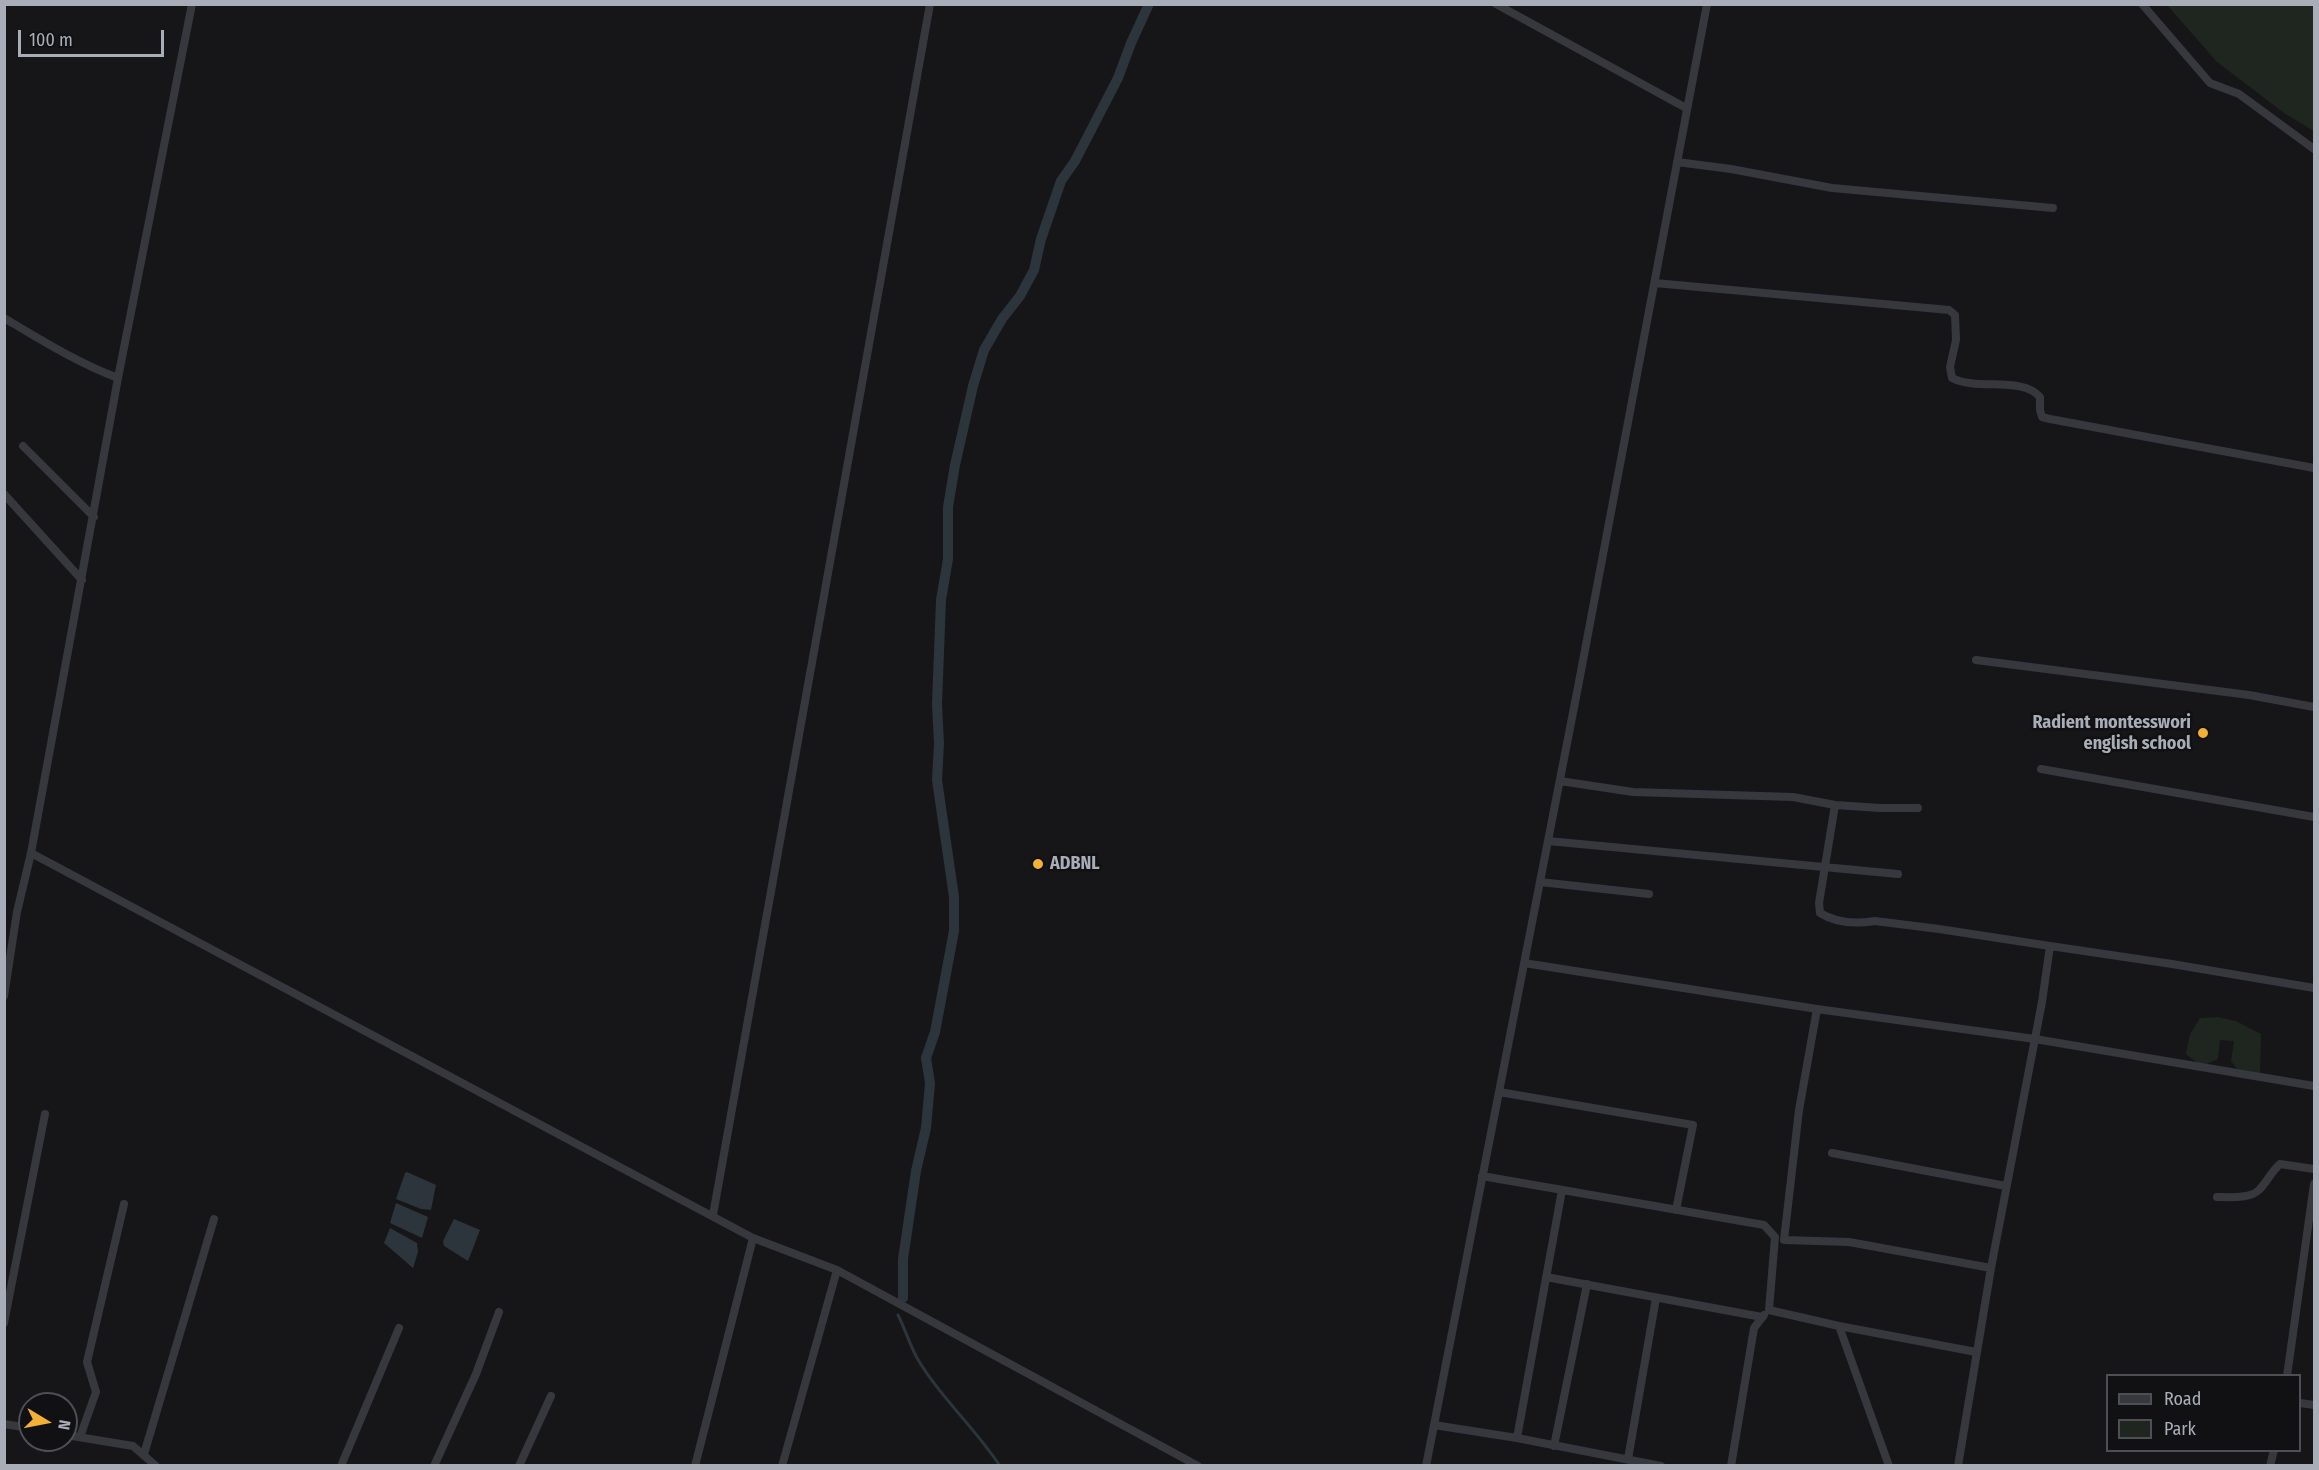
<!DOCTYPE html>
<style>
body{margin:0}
#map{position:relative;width:2319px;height:1470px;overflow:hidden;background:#161618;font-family:"Fira Sans Condensed",sans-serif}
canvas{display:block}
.frame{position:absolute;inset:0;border:6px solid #a8adb8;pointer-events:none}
.legend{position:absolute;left:2106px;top:1374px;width:195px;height:78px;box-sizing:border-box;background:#111113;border:2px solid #4d4f55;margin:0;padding:8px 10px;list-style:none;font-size:18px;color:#a8adb8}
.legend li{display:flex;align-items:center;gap:12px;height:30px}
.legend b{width:30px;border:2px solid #4d4f55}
.north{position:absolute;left:18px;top:1392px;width:60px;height:60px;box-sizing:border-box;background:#111113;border:2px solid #4d4f55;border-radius:50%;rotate:100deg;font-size:16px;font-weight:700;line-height:24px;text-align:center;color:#a8adb8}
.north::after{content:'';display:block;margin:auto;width:21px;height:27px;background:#f2b134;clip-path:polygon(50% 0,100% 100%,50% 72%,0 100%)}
.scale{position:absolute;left:18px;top:30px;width:146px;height:27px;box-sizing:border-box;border:3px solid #a8adb8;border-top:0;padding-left:8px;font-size:18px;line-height:21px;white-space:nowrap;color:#a8adb8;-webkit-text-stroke:4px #111113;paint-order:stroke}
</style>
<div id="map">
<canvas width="2319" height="1470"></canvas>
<div class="frame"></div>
<ul class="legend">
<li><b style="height:8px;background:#37383d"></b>Road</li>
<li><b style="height:16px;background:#1e261f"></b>Park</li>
</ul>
<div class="north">N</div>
<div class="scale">100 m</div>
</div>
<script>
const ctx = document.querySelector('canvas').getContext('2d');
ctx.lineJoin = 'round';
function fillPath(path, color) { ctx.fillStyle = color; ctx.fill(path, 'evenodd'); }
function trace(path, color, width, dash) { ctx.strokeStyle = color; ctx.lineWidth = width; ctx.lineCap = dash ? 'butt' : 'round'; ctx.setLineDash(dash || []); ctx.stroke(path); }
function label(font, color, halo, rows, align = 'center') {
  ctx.font = font + ' "Fira Sans Condensed",sans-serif'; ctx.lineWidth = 5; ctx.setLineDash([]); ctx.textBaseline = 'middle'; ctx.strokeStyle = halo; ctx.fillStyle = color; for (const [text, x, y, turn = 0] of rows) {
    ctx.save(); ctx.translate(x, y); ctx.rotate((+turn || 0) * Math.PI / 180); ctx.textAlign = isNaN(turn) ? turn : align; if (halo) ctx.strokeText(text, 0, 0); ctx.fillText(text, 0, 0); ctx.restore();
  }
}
const green = new Path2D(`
 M2167,5H2314V131L2284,113L2217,62Z
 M2217,1017L2236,1021L2261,1034L2260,1073L2237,1069L2231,1061L2234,1041L2220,1040L2218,1059L2201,1066L2186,1054L2190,1034L2200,1018Z`);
const water = new Path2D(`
 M407,1172L436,1185L431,1210L421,1209L396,1199L405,1173Z
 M396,1203L428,1217L422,1238L390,1223Z
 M454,1219L480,1230L468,1261L444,1246L443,1241Z
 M390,1228L417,1243L418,1252L413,1268L384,1243Z`);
const stream = new Path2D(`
 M898,1315C905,1329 910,1345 917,1358C940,1397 975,1428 1000,1466`);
const canal = new Path2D(`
 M903,1298V1259L916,1171L926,1128L930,1083L926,1058L935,1032L954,931V897L937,780L939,743L937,704L941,600L948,559V507L955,465L973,386L984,350L1002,319L1020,296L1034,270L1041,239L1061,181L1075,161L1118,78L1131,43L1149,4`);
const minor = new Path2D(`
 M1496,4L1686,108
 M2142,4L2210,83L2239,94L2314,149
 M1677,162L1731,169L1832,188L2053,208
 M1655,283L1949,310L1955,315L1956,340L1950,367L1952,378C1977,391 2022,376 2040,397V410L2042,417L2050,419L2314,468
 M4,318C41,340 78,363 118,378
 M23,446L94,517
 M4,494L82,580
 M1976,660L2249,695L2314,707
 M2041,769L2314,817
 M1560,781L1633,792L1793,797L1835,805L1880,808H1918
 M1835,805L1819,903L1820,913C1836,923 1857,924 1875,921L1939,929L2050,946L2042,1002L1991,1268L1958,1466
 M1548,841L1898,874
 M31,853L753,1238L837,1270L1198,1466
 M1540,882L1649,894
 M2050,946L2172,964L2314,988
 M1524,963L1817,1009L2035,1039L2314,1086
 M4,996L17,912L31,853L118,378L192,4
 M1817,1009L1799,1110L1784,1240L1849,1242L1991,1268
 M1499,1092L1693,1125L1676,1210
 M1832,1153L2006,1186
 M1482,1176L1764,1225L1775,1237L1769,1310L1839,1326L1889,1466
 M1562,1190L1517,1438L1661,1466
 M2217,1197C2229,1197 2250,1199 2259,1190C2267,1182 2271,1172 2280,1164L2314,1169
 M713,1215L930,4
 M1546,1277L1762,1317
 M4,1323L45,1114
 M1839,1326L1976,1352
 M2287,1376L2314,1184
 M2300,1403L2314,1405
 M4,1424L30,1428
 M1434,1425L1517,1438
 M66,1435L133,1446L156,1466
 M80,1437L96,1392L87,1362L124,1204
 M1554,1446L1587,1284
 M144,1454L214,1219
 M1628,1459L1656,1298
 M341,1466L399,1328
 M434,1466L476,1374L499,1312
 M519,1466L551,1396
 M695,1466L753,1238
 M782,1466L837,1270
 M1426,1466L1578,687L1707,4
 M1731,1466L1754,1328L1764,1315
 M2270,1466L2274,1450`);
const markers = [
 [2203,733,6,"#f2b134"],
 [1038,864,6,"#f2b134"]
];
const poiNames = [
 ["Radient montesswori",2191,723],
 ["english school",2191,744],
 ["ADBNL",1050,864,"left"]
];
fillPath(green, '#1e261f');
fillPath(water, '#2c353c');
trace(stream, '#2c353c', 3);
trace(canal, '#2c353c', 10);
trace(minor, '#37383d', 8);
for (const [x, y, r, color] of markers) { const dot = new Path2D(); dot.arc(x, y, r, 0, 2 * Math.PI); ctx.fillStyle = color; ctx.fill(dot); trace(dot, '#111113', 2); }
label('bold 18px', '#a8adb8', '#111113', poiNames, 'right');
</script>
